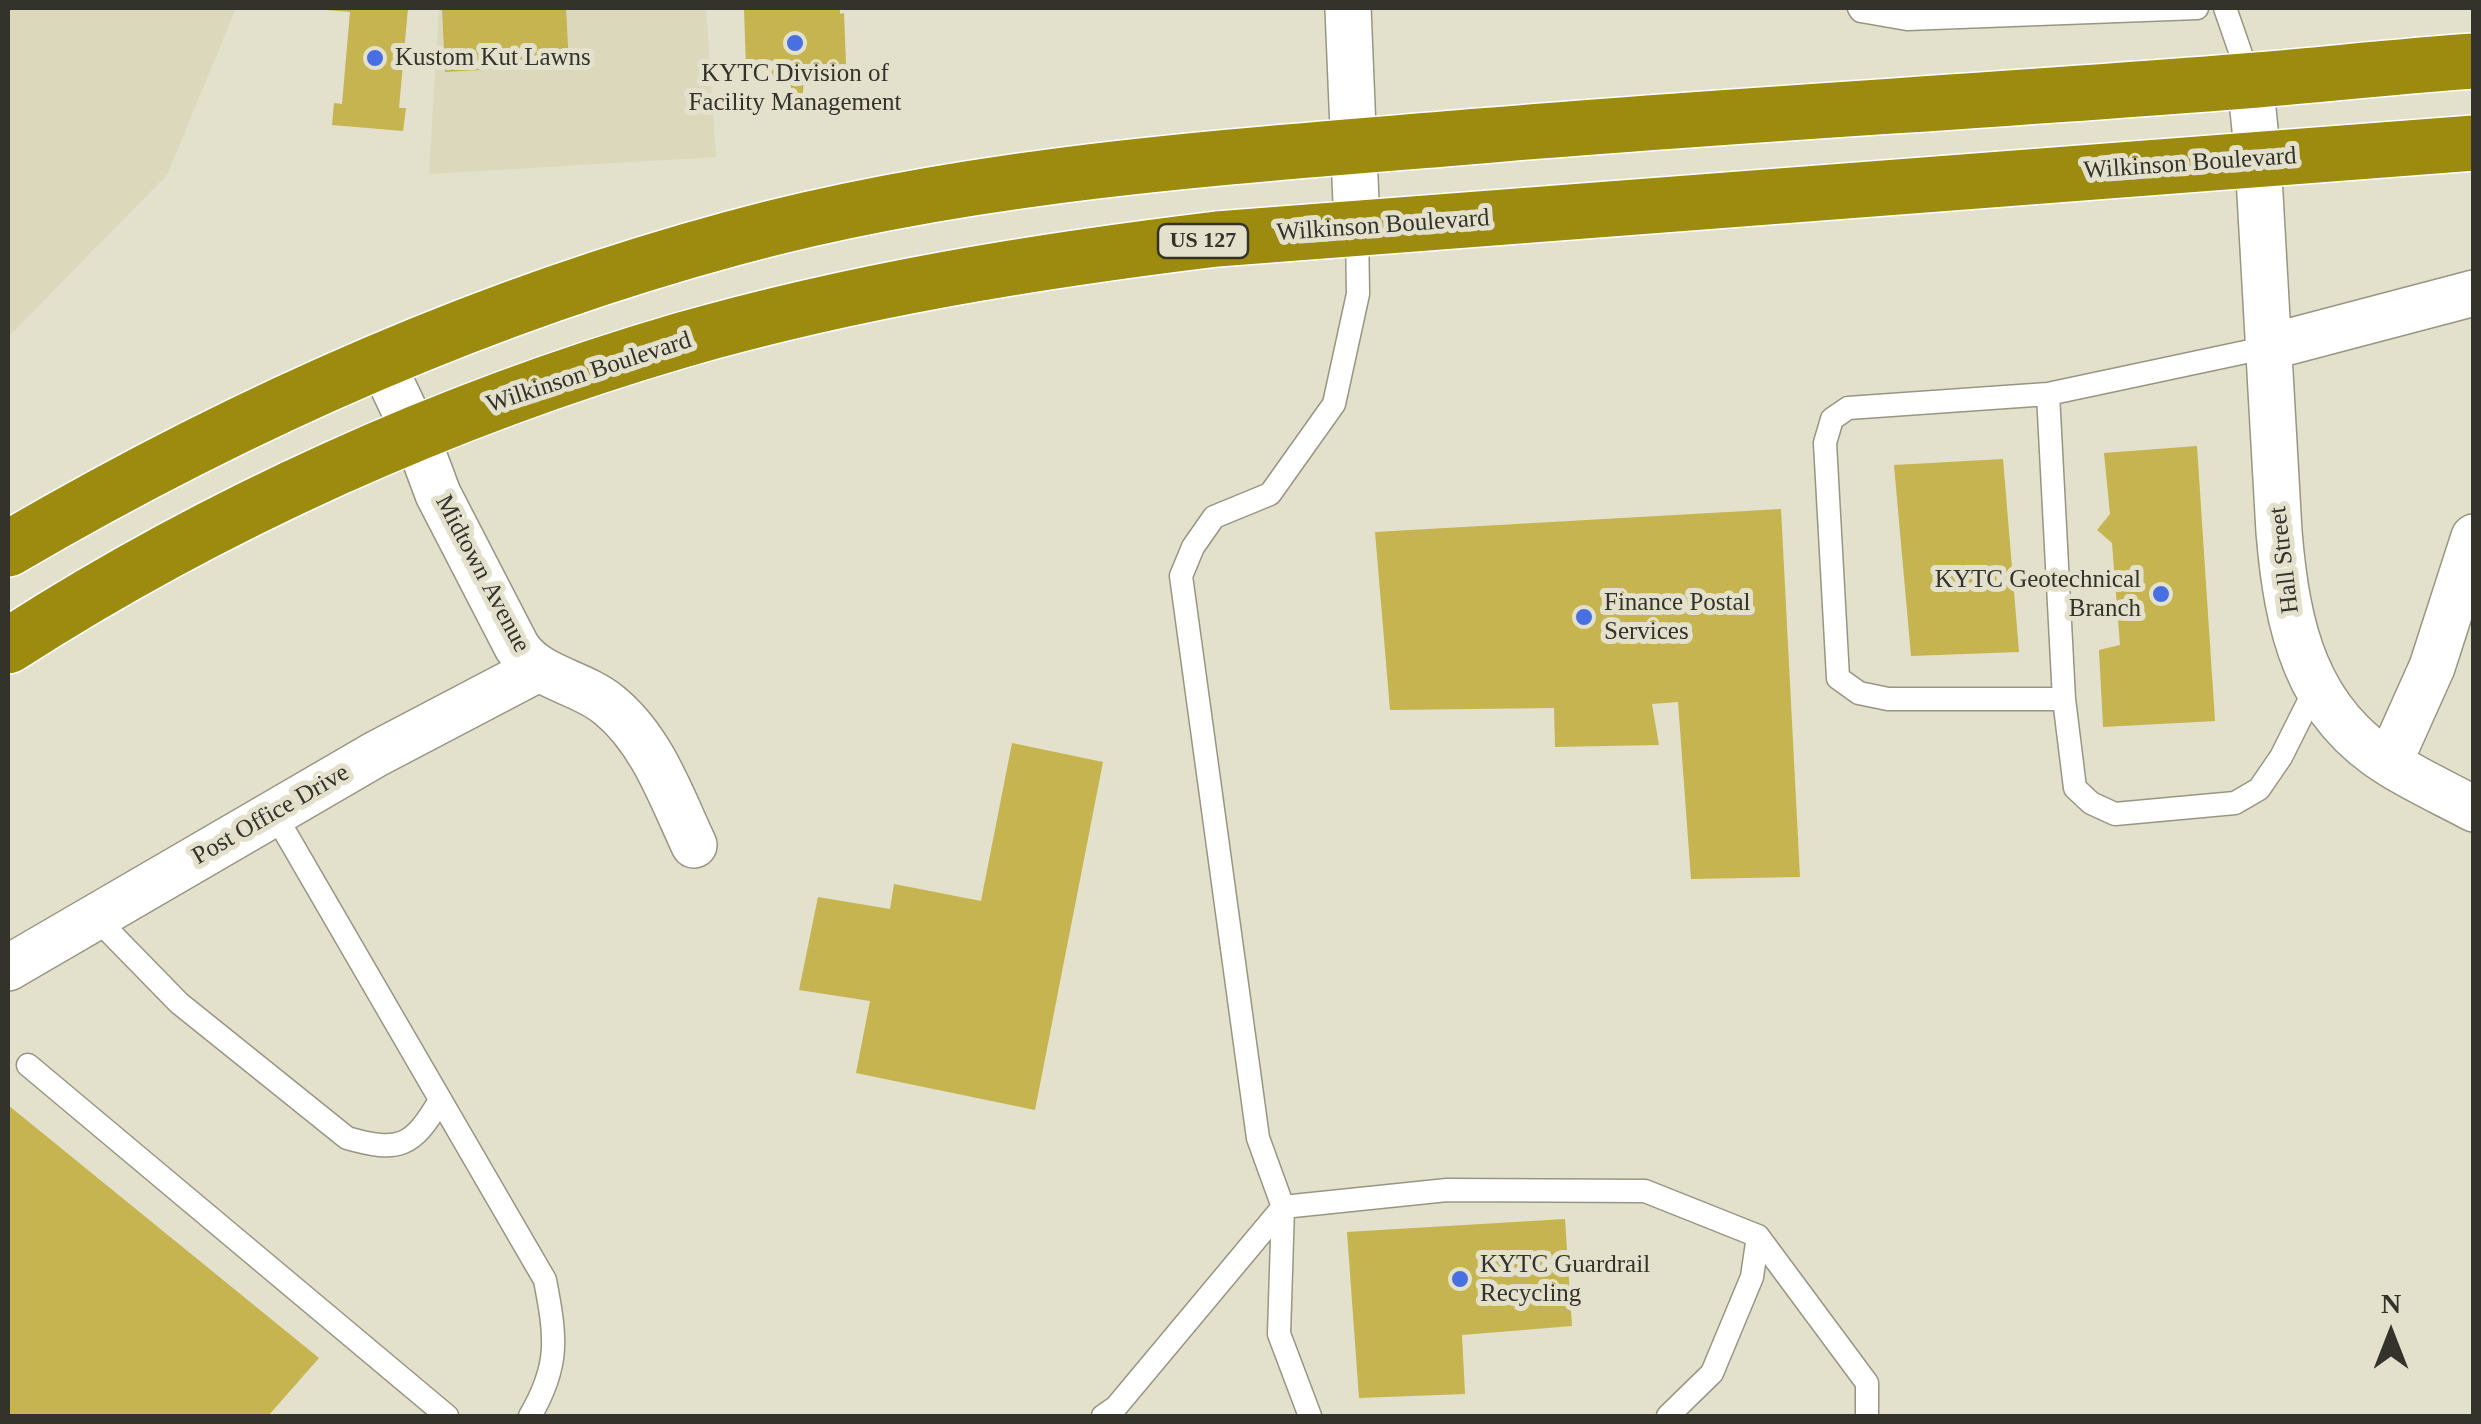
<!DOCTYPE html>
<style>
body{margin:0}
#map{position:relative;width:2481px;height:1424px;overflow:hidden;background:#e3e0cc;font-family:"Times New Roman",serif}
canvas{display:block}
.frame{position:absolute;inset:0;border:10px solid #34332b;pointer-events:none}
.north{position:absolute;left:2341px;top:1284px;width:100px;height:100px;-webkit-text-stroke:8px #e3e0cc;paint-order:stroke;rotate:0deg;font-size:28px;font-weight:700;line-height:40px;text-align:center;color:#34332b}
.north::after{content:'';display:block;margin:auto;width:35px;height:45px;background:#34332b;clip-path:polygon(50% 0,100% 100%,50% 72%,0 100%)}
</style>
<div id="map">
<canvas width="2481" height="1424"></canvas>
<div class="frame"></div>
<div class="north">N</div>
</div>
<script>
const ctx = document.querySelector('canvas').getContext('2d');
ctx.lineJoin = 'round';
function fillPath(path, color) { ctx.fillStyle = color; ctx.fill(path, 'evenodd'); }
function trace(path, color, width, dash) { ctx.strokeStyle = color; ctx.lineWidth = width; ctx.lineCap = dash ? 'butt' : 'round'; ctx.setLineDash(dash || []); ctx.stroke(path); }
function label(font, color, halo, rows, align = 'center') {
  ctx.font = font + ' "Times New Roman",serif'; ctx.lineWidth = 10; ctx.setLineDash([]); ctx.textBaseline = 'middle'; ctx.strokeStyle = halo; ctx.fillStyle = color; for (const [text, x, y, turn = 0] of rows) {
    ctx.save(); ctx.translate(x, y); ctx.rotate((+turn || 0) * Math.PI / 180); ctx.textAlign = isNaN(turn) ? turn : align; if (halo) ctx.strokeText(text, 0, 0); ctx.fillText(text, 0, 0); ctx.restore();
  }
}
const built = new Path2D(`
 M8,8H236L167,175L8,337Z
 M439,8H706L716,157L429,174Z`);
const building = new Path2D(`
 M328,8H408L399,108H406L403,131L332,125L334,103L342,104L350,12L327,10Z
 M442,8H566L569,65L445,72Z
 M744,8H840V14L844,13L846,65L823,66V74L804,75L803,93L792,94L789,76H771L770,67L746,69Z
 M2197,446L2215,721L2103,727L2099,650L2120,645L2112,543L2097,530L2110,514L2104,453Z
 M2003,459L2019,652L1911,656L1894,465Z
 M1781,509L1800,877L1691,879L1678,702L1652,704L1659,745L1555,747L1554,708L1390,710L1375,532Z
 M1012,743L1103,762L1035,1110L856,1073L870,1001L799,990L818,897L890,909L894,884L981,901Z
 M8,1105L319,1358L268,1416H8Z
 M1565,1219L1572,1326L1462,1335L1465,1394L1359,1398L1347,1232Z`);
const lane = new Path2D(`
 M1859,8L1861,11L1907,19L2197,8
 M2225,8L2250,80
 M1357,227L1358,294L1334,404L1270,494L1214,517L1193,547L1181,576L1258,1138L1283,1207L1447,1190L1645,1191L1758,1236L1867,1383V1416
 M2048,394L2064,699H1888L1859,693L1838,678L1825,443L1832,419L1848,408L2048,394L2269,347
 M2064,699L2075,788L2091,803L2115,814L2235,803L2259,789L2281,757L2316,687
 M274,813L545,1280C556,1337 560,1365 530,1416
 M95,917L179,1003L347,1138C399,1153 413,1147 440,1100
 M28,1065L447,1416
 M1283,1207L1279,1334L1310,1416
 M1103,1416L1116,1407L1283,1207
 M1668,1416L1712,1373L1752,1277L1758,1236`);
const street = new Path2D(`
 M1348,8L1357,227
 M2250,80L2258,159L2279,532C2287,626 2305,712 2392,765C2418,781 2446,794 2474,809
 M2269,347L2474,293
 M381,361L416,435L438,494L517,647C538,679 580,681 609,705C652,740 671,796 694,845
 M2389,763L2432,667L2474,537
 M8,968L376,754L538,669`);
const highway = new Path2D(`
 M8,549C235,416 479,307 734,238C977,172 1230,157 1480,136C1739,114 1998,101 2257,80C2329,74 2401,66 2474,61
 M8,646C214,513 446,409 682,340C856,290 1036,261 1217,239L2474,143`);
const markers = [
 [795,43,10,"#4870e2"],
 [375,58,10,"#4870e2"],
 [2161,594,10,"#4870e2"],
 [1584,617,10,"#4870e2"],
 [1460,1279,10,"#4870e2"]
];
const shields = [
 [1203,241,90]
];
const shieldNames = [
 ["US 127",1203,241]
];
const poiNames = [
 ["Kustom Kut Lawns",395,58],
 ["KYTC Division of",795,74,"center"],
 ["Facility Management",795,103,"center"],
 ["KYTC Geotechnical",2141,580,"right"],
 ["Branch",2141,609,"right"],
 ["Finance Postal",1604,603],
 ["Services",1604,632],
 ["KYTC Guardrail",1480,1265],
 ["Recycling",1480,1294]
];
const streetNames = [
 ["Wilkinson Boulevard",2190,164,-4],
 ["Wilkinson Boulevard",1383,226,-4],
 ["Wilkinson Boulevard",589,373,-18],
 ["Hall Street",2285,560,-97],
 ["Midtown Avenue",482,574,62],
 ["Post Office Drive",271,815,-30]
];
fillPath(built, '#dcd8bc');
fillPath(building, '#c5b450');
trace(lane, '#989683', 25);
trace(street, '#989683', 48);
trace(highway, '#fff', 58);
trace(lane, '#fff', 22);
trace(street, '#fff', 45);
trace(highway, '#9d8b0f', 55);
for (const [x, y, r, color] of markers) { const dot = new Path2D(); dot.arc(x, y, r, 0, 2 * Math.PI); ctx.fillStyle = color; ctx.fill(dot); trace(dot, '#e3e0cc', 4); }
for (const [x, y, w] of shields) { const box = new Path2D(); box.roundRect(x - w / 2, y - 17, w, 34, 8); ctx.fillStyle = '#e3e0cc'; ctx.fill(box); trace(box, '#34332b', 2.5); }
label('bold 22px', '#34332b', null, shieldNames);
label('25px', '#34332b', '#e3e0cc', poiNames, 'left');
label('25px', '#34332b', '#e3e0cc', streetNames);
</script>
